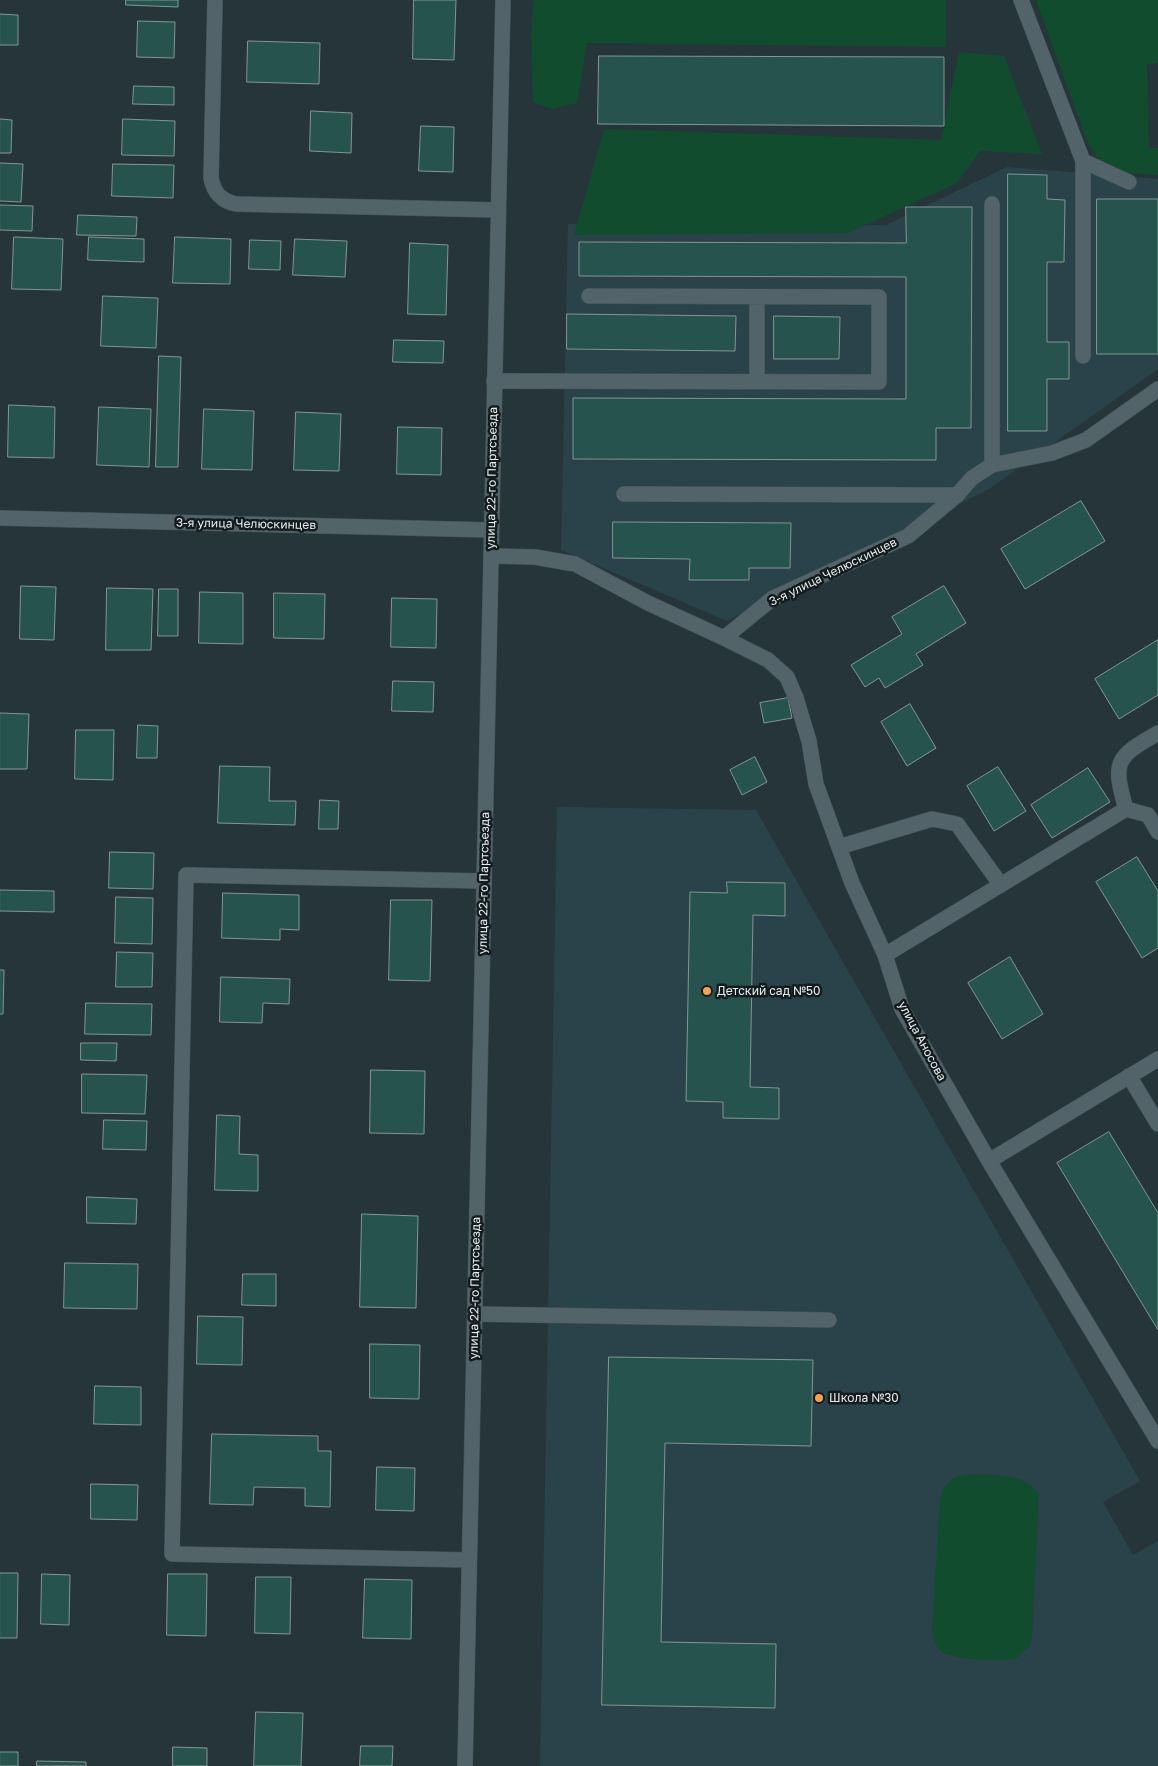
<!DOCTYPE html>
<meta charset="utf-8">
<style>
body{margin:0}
canvas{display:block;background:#25353a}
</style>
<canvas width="1158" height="1766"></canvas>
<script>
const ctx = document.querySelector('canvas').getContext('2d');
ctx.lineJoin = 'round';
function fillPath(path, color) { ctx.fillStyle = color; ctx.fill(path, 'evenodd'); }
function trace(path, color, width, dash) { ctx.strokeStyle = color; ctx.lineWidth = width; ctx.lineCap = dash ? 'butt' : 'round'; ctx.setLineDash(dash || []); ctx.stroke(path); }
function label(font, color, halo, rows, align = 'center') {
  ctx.font = font + ' "Golos Text",sans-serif'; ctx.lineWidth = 5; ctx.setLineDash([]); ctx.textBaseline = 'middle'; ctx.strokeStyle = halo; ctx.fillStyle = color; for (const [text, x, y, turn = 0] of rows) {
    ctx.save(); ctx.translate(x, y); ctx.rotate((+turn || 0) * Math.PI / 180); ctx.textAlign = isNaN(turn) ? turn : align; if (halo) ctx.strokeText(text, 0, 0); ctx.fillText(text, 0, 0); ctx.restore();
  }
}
const built = new Path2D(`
 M1007,167L1158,179V369L989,489L727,621L561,550L568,224L886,225Z
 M557,807L756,810L1140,1481L1103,1502L1133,1555L1158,1541V1766H540Z`);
const green = new Path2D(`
 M534,0H946V47L587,43L577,103L552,109L533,102L531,30Z
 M1036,0H1158V63L1147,65L1149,148H1158V175L1105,171L1087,141Z
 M959,52L1004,56L1042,154L980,151L957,183L848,233L574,235L604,129L941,140Z
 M967,1474C991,1476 1026,1471 1039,1495L1032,1636L1030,1646L1015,1659C999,1661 950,1661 939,1649C934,1644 933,1636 932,1630L940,1498C945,1483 952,1477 967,1474Z`);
const building = new Path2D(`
 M126,0H178V7L126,5Z
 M414,0H456L454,60L413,59Z
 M0,14L18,15V45H0Z
 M138,21L175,22L174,58L137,57Z
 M248,41L320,43L319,84L247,82Z
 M599,56L944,57V126L598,124Z
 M134,86L174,87V105L133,104Z
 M311,111L352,113L351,153L310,151Z
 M0,119L12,120L11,153H0Z
 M123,119L175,121L174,156L122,155Z
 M421,126L454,127L453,172L419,171Z
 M0,163L23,164L21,202L0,201Z
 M113,164L174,165L173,198L112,196Z
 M1008,174L1047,175V199L1065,200L1064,262H1047V342H1069V379H1047V431H1008Z
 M1097,199H1158V354H1097Z
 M0,205L33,206L32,231L0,230Z
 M906,207H972L971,428H936V460L573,459V398L906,399V277L579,276V242L906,243Z
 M78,215L137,217L136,236L77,235Z
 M14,237L63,239L61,290L12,289Z
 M89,237L144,239V262L88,260Z
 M175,237L231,239L230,284L173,283Z
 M295,239L347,241L345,277L293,275Z
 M250,240L281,241L280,270L249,269Z
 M410,243L448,245L446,315L408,314Z
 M103,296L158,298L156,348L101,346Z
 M567,314L736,316L735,351L567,349Z
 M774,316L840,317L839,359H774Z
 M394,340L444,341L443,363L393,362Z
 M159,356L181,357L178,467H156Z
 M9,405L55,407L54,458L8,457Z
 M99,407L151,409L149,467L97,465Z
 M204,409L254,411L252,470L202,469Z
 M296,412L341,414L339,471L294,470Z
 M398,427L442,428L441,475L397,474Z
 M1081,501L1105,541L1025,589L1001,549Z
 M613,522L791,523L790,568H749V580H689L690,559L613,558Z
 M21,586L56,587L54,640L20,639Z
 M944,586L966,623L916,654L923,665L885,688L879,678L865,687L851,665L902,634L892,617Z
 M107,588L153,589L151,650H106Z
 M159,589H178V636H158Z
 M200,592L243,593V644L199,643Z
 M274,593L325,594L324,639L274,638Z
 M392,598L437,599L436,648L391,647Z
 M1158,640V695L1119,719L1095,679Z
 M393,681L434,682L433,712L392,711Z
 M788,698L792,718L764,723L760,703Z
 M910,704L936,748L907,766L881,722Z
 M0,713L29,714L27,769H0Z
 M138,725L158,726L157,758H137Z
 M76,730H114L113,780L75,779Z
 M755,757L767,782L742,795L730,770Z
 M220,766L270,767L269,801H296L295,825L218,823Z
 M998,767L1026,811L994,831L967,786Z
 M1088,768L1110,802L1052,838L1031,805Z
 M320,800L339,801L338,829H319Z
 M110,852L154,853L153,889L109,888Z
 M1137,857L1158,891V948L1142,958L1096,882Z
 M727,882L785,883V916L753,915L750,1087L779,1088V1119L723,1118V1102L686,1101L690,892L727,893Z
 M0,890L54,891V912L0,911Z
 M223,893L299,895V930L280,929V940L222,938Z
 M116,897L153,898L152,944L115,943Z
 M391,900H432L430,981L389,980Z
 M117,952L153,953L152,987H116Z
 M1010,957L1043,1014L1002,1039L968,983Z
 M0,970H4L3,1014H0Z
 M221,977L290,979L289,1004L263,1003L262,1023L220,1022Z
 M86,1003L152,1004L151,1035L85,1034Z
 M81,1043H117L116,1061L81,1060Z
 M371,1070L425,1071L424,1134L370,1133Z
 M82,1074L147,1075L145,1114L82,1113Z
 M217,1115L240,1116L239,1154L258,1155V1191L215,1190Z
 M104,1120L147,1121L146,1150L103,1149Z
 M1109,1132L1158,1213V1330L1057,1163Z
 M87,1197L137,1199L136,1224L87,1223Z
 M362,1214L418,1216L416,1308L360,1307Z
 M65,1263L138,1264L137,1309L64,1308Z
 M243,1274H276V1306L242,1305Z
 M198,1316L243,1317L242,1365L197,1364Z
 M370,1344L420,1345L419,1399L370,1398Z
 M609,1357L813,1360L811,1446L665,1443L661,1642L776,1644L775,1708L602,1705Z
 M95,1386L141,1387V1425L94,1424Z
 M212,1434L318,1436V1451H331L330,1507L305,1506V1488L254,1487L253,1505L210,1504Z
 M377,1467L415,1468L414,1511L376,1510Z
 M91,1484L138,1485L137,1520L91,1519Z
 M0,1573H18L17,1638H0Z
 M42,1574L70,1575L69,1625L41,1624Z
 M168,1574H207L206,1636L167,1635Z
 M256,1577H291L290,1634L255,1633Z
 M365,1579L412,1580L411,1639L363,1638Z
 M256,1712L303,1713L301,1766H254Z
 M361,1746H393L392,1766H360Z
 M173,1747L207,1748V1766H173Z
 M0,1752H18V1766H0Z
 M37,1761L86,1762V1766H37Z`);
const lane = new Path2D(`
 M215,0L211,178C214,193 221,201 236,204L498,210
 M1021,0L1083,161L1129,182
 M1083,161V356
 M992,204V465
 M494,381L879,382V297L589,296
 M757,382V297
 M624,494L957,495
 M1126,809C1112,761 1116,757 1158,733
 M839,847L932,819L957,824L1001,885
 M885,955L1126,809L1148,815L1158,832
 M1129,1076L1158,1124
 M989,1161L1158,1059
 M475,1314L829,1320
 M469,1560L172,1554L186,875L484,881`);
const street = new Path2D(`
 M0,518L491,530
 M491,556L535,557L575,564L648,603L724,638L773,598L908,536L957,495L972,478L992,465L1052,453L1086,440L1158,389
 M724,638L768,660L787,677L796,698L809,741L816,784L852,883L885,955L902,1009L989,1161L1158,1441`);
const secondary = new Path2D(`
 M465,1766L503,0`);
const markers = [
 [707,991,5,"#f9a04c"],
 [819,1398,5,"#f9a04c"]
];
const streetNames = [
 ["улица 22-го Партсъезда",492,478,-89],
 ["3-я улица Челюскинцев",246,524,1],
 ["3-я улица Челюскинцев",833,572,-26],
 ["улица 22-го Партсъезда",484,883,-89],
 ["улица Аносова",922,1041,62],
 ["улица 22-го Партсъезда",475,1288,-89]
];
const poiNames = [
 ["Детский сад №50",717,991],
 ["Школа №30",829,1398]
];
fillPath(built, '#2a4249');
fillPath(green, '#114c2f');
fillPath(building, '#27534f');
trace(building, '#829694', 1);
trace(lane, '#455357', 16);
trace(street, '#455357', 16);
trace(secondary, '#455357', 16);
trace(lane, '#526369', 15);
trace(street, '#526369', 15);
trace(secondary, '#526369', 15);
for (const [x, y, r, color] of markers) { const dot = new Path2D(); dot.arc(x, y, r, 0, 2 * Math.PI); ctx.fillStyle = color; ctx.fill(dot); trace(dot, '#141b1d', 2); }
label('12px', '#e5eef2', '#141b1d', streetNames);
label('12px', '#e5eef2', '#141b1d', poiNames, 'left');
</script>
